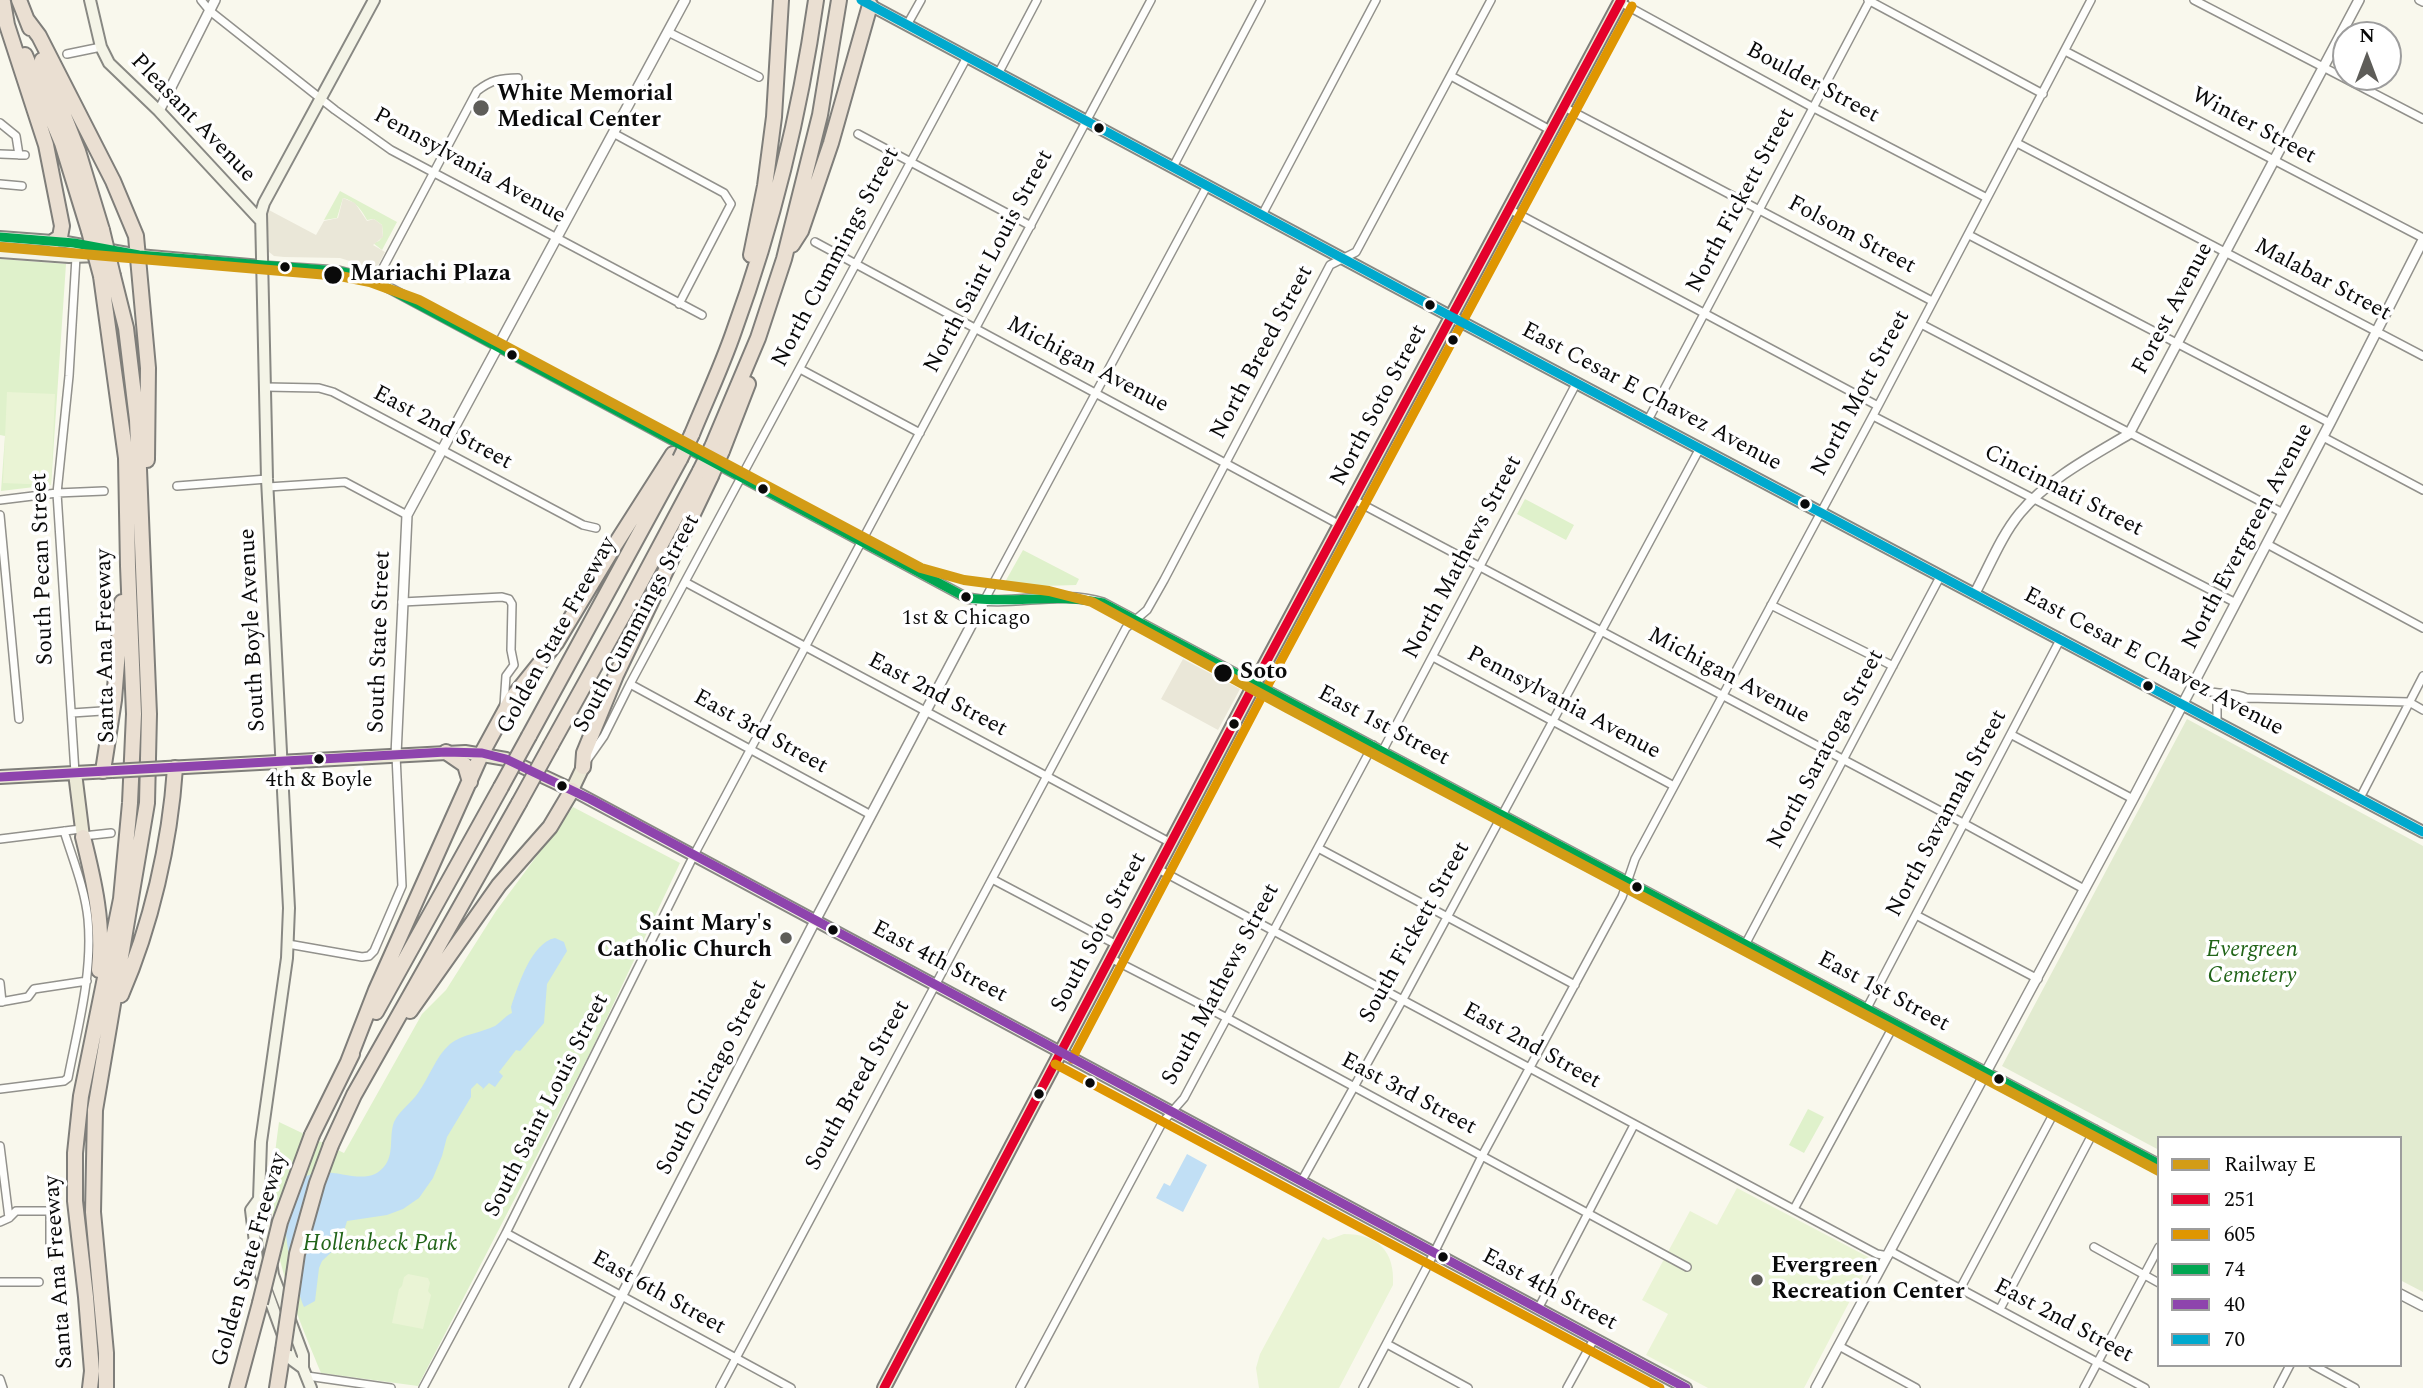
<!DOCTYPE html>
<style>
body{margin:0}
#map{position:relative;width:2423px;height:1388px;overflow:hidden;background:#f9f8ed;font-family:Spectral,serif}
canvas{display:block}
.legend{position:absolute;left:2157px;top:1136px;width:245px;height:231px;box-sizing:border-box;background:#fff;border:2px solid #9d9d9d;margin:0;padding:9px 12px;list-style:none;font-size:21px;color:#0a0a0a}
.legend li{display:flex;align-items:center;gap:14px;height:35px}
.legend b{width:35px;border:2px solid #9d9d9d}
.north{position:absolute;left:2332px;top:21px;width:70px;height:70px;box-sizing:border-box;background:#fff;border:2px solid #9d9d9d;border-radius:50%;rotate:0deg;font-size:19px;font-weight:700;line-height:28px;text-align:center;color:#0a0a0a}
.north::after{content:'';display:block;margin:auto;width:24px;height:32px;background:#5e5d59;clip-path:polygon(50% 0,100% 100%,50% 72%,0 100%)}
</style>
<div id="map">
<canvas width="2423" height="1388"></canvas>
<ul class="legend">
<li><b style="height:9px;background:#d39c16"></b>Railway E</li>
<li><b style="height:9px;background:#e4002b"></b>251</li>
<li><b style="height:9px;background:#df9601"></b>605</li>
<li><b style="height:9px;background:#00a651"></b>74</li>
<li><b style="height:9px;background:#8e44ad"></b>40</li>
<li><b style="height:9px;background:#00a9ce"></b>70</li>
</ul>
<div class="north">N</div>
</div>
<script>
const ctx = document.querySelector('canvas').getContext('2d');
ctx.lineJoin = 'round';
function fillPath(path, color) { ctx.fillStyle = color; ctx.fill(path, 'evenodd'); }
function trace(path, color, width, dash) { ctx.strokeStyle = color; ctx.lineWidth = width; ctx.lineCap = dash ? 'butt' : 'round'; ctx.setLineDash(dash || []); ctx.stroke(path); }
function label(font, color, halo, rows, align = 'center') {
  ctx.font = font + ' Spectral,serif'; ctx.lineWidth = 7; ctx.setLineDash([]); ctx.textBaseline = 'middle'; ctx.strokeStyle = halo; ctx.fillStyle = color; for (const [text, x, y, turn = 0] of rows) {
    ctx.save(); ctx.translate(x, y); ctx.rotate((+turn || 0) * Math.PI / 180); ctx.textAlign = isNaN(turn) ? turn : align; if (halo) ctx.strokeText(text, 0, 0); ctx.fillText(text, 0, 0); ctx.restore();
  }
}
const green = new Path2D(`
 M340,191L397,222L382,250L373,243L379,241L383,236L382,225L374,219L367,220C361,209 355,201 343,198L337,218L324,220Z
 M0,259L66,264L51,485L1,491L5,436L0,435Z
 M1525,499L1574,525L1566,540L1517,514Z
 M1023,550L1079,579L1076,585L1008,587L1005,582Z
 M573,807L680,863L593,1047L418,1386L321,1373C304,1331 281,1279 275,1234C269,1197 274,1159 279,1122L344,1153L422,1014L446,990L496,911Z
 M1808,1109L1824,1117L1804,1153L1789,1145Z`);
const cemetery = new Path2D(`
 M2187,719L2423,846V1292L2400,1280V1138H2159V1150L2002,1066Z`);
const pitch = new Path2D(`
 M7,392L55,394L51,485L3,483Z
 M1737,1188L1872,1259L1804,1388H1708L1646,1355L1668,1314L1642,1300L1690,1211L1717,1225Z
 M1344,1234C1378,1234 1395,1251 1393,1285L1339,1388H1259L1256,1368L1260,1354L1323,1237L1328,1240Z
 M408,1274L428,1278L430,1283L428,1291L431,1295L423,1329L392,1323L399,1289L402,1286L404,1277Z`);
const plaza = new Path2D(`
 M343,198L355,203L367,221L374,219L382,225L383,237L373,245L385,252L377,267L372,268L340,258L284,257L274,256L269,252L267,209L316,235L324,221L338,218Z
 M1183,659L1240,689L1218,730L1161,699Z`);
const water = new Path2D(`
 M555,938L564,942L567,951L547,984L544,1023L520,1051L516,1050L499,1072L503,1076L495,1087L489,1083L482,1090L483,1088L477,1083L471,1089V1097L447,1137L442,1156L433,1178L419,1198L403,1209L387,1215L347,1221L340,1244L322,1261L319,1268L315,1301L304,1307C292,1275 264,1183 316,1173C338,1168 370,1189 386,1164C394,1152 389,1135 394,1122C399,1111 411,1103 418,1093C429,1078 436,1056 450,1044C462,1034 481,1033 495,1026C501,1022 505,1016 512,1013L511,1007C518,986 531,943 555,938Z
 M1187,1154L1207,1165L1183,1212L1156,1198L1164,1183L1170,1186Z`);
const minor = new Path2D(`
 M201,0L210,11L335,110L391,150L702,315
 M1868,0L2043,94
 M2194,0L2423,119
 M2419,0L2423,2
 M1620,2L1812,107L1987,198
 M907,25L921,0
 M668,32L759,77
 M2065,51L2423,238
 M67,54L101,47
 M998,74L1037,0
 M1451,76L1552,131
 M1564,107L1932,301
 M0,123L16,136L19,155
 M613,133L724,193L731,204L679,304
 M858,134L1031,226
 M2017,143L2423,356
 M0,154L25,155
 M1173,167L1261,0
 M0,184L22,186
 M1509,209L1878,406
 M1262,215L1376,0
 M1969,235L2330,423
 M815,242L1340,525
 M376,281L477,91C491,80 501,78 518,78
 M1921,324L2283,513
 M800,369L920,433
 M265,387L319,388L333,392L583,525L596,528
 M1873,416L2236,603
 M1648,420L1870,0
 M2323,437L2423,490
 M177,486L267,479
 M268,487L345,482L407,515
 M0,500L57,493L104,491
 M1354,500L1963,823L2084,889
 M0,515L19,719
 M2267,544L2423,628
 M685,582L1171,843
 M984,601L1207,186
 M402,602L502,597L509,599L512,604L511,650L514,665L506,676L504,705
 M1771,605L1893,666
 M1433,657L1674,786
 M630,684L871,815
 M2193,686C2214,697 2228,690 2247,698
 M72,713L102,711
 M2217,721V704L2248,698L2409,702L2423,710
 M2012,735L2133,799
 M1383,750L1577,382
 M585,763L604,736L630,684L967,57
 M75,773L57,493L69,376L76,257
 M2360,798L2423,676
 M83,836L111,833
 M0,839L81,829
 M1318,848L1575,985
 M1158,869L1877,1254L1888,1256
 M992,879L1117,945
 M1916,915L2038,979
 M1746,943L1941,575
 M288,944L362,957L369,956L374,951L402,886L396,755
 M1110,958L1227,1018L1687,1267
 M0,983L2,1002
 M0,1002L28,997L34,989L87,981
 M1867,1008L2061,638
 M0,1089L64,1081L68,1078C78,1026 93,973 88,919C85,889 73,860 64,831
 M0,1146L9,1218
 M1301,1182L1403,999L1700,448
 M1794,1209L1895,1023
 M0,1222L9,1218L16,1211H50V1256
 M506,1233L791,1388
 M2094,1247L2159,1283
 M1890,1251L2145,1388
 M0,1282H39
 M1960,1289L2056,1109
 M1538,1309L1634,1125
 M2000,1309L2095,1129
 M1387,1344L1468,1388
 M1839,1346L1916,1388
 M2313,1365L2355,1388
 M307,1376L391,1388
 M0,1379L3,1388
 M423,1388L506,1233L694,855L1151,0
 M720,1388L1126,628L1147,610L1164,580L1330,265L1356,252L1491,0
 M1020,1388L1162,1123L1184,1098L1373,745
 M1363,1388L1430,1261L1482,1156L1622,897L1635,859L1878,406L2091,0
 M1567,1388L1594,1339
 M2084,1388L2159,1247
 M2278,1388L2290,1365`);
const tertiary = new Path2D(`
 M159,111L215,0
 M261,266L338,271L376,281L967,598C1012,607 1059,589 1103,603L2159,1164
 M1975,593C1989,567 2001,536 2020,513C2048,479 2092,456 2129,434L2359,0
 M396,755L407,515L685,0
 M2400,1294L2423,1306
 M574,1388L815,921L984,601
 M1816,1388L2133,799L2330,423L2423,240`);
const secondary = new Path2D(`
 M90,0L101,47L109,63L159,111L261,221
 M870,5L1452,317L2423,832
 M0,237L66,242L139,255L261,266
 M0,252L69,257L102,256
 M572,790L1686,1388
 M259,1199L251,1210L258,1267L292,1360L303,1368
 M311,1388L303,1368V1355L273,1275L264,1213L259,1199L261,1142L287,958L289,908L267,479L261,213L264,203L374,0`);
const primary = new Path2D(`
 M166,768L465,752L506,759L572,790L583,767
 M75,773L83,837
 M0,777L111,771
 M884,1388L1255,683L1621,0`);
const motorway = new Path2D(`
 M19,0L30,28
 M3,2L7,25L46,145L62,226L60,237L54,241
 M27,20L39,36L113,181L136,236L148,368L147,460
 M25,55L62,143L89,231
 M42,60L78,151L102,230
 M792,245L801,231L831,143L870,5
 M751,255L765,186L774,117L781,0
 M692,434C706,400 722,366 734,331C773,224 800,113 816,0
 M712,447L758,338L784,259L820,115L839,0
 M722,451L748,384
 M529,736L680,459
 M551,745L627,608L700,471
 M446,752L465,765L470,782
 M583,767L584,753L616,675L711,476
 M103,771L114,700L122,602
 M83,837C94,881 104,924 99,970
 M121,995C151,926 170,843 175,768
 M410,1011L499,885L550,827L572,790
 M376,1012L501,787
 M348,1062L376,990L482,753L512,698L556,643L613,548L673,454
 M312,1135L352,1054
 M331,1145L354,1095L519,803
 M90,1388L92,1371L86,1297L75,1201V1153L81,1096L121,899L130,803L134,714L128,566L126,458L101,276
 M106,1388V1353L93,1212L95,1110L147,803L149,714L137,420L126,328L113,276
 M237,1388L260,1303
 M277,1388L283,1350`);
const primaryBridge = new Path2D(`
 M112,771L166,768`);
const motorwayBridge = new Path2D(`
 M102,230L113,276
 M89,231L101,276
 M680,459L692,434
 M700,471L712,447
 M711,476L722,451
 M501,787L529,736
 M519,803L551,745
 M260,1303L280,1222L312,1135
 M283,1350L297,1254L317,1183L331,1145`);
const bus1 = new Path2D(`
 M884,1388L1255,683L1621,0`);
const bus2 = new Path2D(`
 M1072,1059L1266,689L1632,6
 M1055,1064L1660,1388`);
const bus3 = new Path2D(`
 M0,237L74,243L139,255L338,271L367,277L967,598C1013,604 1058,593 1103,603L2159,1164`);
const bus4 = new Path2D(`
 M0,777L446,752L482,753L506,759L590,799L1686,1388`);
const bus5 = new Path2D(`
 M861,0L1452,317L2423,832`);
const rail1 = new Path2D(`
 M0,247L340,276L370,282L419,300L921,568L964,580L1049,591L1092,602L1287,708L2159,1171`);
const markers = [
 [481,108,9,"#5e5d59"],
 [1099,128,6,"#0a0a0a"],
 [285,267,6,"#0a0a0a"],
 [333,275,10,"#0a0a0a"],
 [1430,305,6,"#0a0a0a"],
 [1453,340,6,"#0a0a0a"],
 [512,355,6,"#0a0a0a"],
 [763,489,6,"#0a0a0a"],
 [1805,504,6,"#0a0a0a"],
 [966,597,6,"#0a0a0a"],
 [1223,673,10,"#0a0a0a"],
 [2148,686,6,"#0a0a0a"],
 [1234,724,6,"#0a0a0a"],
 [319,759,6,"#0a0a0a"],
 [562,786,6,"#0a0a0a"],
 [1637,887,6,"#0a0a0a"],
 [833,930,6,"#0a0a0a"],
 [786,938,7,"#5e5d59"],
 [1999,1079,6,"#0a0a0a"],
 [1090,1083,6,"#0a0a0a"],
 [1039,1094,6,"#0a0a0a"],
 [1443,1257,6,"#0a0a0a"],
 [1757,1280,7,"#5e5d59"]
];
const busNames = [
 ["1st & Chicago",966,620],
 ["4th & Boyle",319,782]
];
const streetNames = [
 ["Boulder Street",1812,84,28],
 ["Pleasant Avenue",192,119,46],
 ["Winter Street",2253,127,28],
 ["Pennsylvania Avenue",469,167,29],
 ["North Fickett Street",1742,201,-62],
 ["Folsom Street",1851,236,28],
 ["North Cummings Street",837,258,-62],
 ["North Saint Louis Street",990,262,-62],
 ["Malabar Street",2322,281,28],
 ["Forest Avenue",2174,309,-62],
 ["North Breed Street",1263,353,-62],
 ["Michigan Avenue",1087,366,28],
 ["North Mott Street",1862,394,-62],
 ["East Cesar E Chavez Avenue",1651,398,28],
 ["North Soto Street",1380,406,-62],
 ["East 2nd Street",442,429,28],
 ["Cincinnati Street",2063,492,27],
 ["North Evergreen Avenue",2249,537,-62],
 ["North Mathews Street",1464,558,-62],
 ["South Pecan Street",44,569,-92],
 ["South Cummings Street",638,624,-62],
 ["South Boyle Avenue",254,630,-93],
 ["Golden State Freeway",558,636,-61],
 ["South State Street",381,642,-88],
 ["Santa Ana Freeway",107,646,-91],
 ["East Cesar E Chavez Avenue",2153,663,28],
 ["Michigan Avenue",1728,677,28],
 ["East 2nd Street",937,696,28],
 ["Pennsylvania Avenue",1563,704,28],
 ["East 1st Street",1383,727,28],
 ["East 3rd Street",760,733,29],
 ["North Saratoga Street",1827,750,-62],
 ["North Savannah Street",1948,814,-62],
 ["South Soto Street",1100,933,-62],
 ["South Fickett Street",1416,933,-61],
 ["East 4th Street",939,963,28],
 ["South Mathews Street",1222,985,-62],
 ["East 1st Street",1883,993,28],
 ["East 2nd Street",1531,1047,29],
 ["South Chicago Street",713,1078,-63],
 ["South Breed Street",859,1086,-61],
 ["East 3rd Street",1408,1095,28],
 ["South Saint Louis Street",548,1106,-63],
 ["Golden State Freeway",251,1260,-74],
 ["Santa Ana Freeway",60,1272,-94],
 ["East 4th Street",1549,1291,28],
 ["East 6th Street",658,1294,29],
 ["East 2nd Street",2063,1322,28]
];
const poiNames = [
 ["White Memorial",497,95],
 ["Medical Center",497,121],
 ["Saint Mary's",772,925,"right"],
 ["Catholic Church",772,951,"right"],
 ["Evergreen",1771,1267],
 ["Recreation Center",1771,1293]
];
const stopNames = [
 ["Mariachi Plaza",350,275],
 ["Soto",1240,673]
];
const parkNames = [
 ["Evergreen",2252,951],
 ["Cemetery",2252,977],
 ["Hollenbeck Park",380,1245]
];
fillPath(green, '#dff1cb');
fillPath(cemetery, '#e2ebd0');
fillPath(pitch, '#eaf4d5');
fillPath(plaza, '#eae7d8');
fillPath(water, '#c1dff5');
trace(minor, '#92918c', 10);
trace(tertiary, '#92918c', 12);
trace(secondary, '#888883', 14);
trace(primary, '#7f7e7a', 16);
trace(motorway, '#7f7e7a', 18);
trace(minor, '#fefefc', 7);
trace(tertiary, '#fefefc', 9);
trace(secondary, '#f4f4e7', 10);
trace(primary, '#ebe9d6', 12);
trace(motorway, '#eadfd2', 14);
trace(primaryBridge, '#7f7e7a', 16, []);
trace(motorwayBridge, '#7f7e7a', 18, []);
trace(primaryBridge, '#ebe9d6', 12);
trace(motorwayBridge, '#eadfd2', 14);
trace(bus1, '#e4002b', 9);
trace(bus2, '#df9601', 9);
trace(bus3, '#00a651', 9);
trace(bus4, '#8e44ad', 9);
trace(bus5, '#00a9ce', 9);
trace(rail1, '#d39c16', 10);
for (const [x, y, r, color] of markers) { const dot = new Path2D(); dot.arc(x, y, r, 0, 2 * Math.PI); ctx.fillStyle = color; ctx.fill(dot); trace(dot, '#fff', 2.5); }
label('21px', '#0a0a0a', '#fff', busNames);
label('23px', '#0a0a0a', '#fff', streetNames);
label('bold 23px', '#0a0a0a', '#fff', poiNames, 'left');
label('bold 23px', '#0a0a0a', '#fff', stopNames, 'left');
label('italic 23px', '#216418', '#fff', parkNames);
</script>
